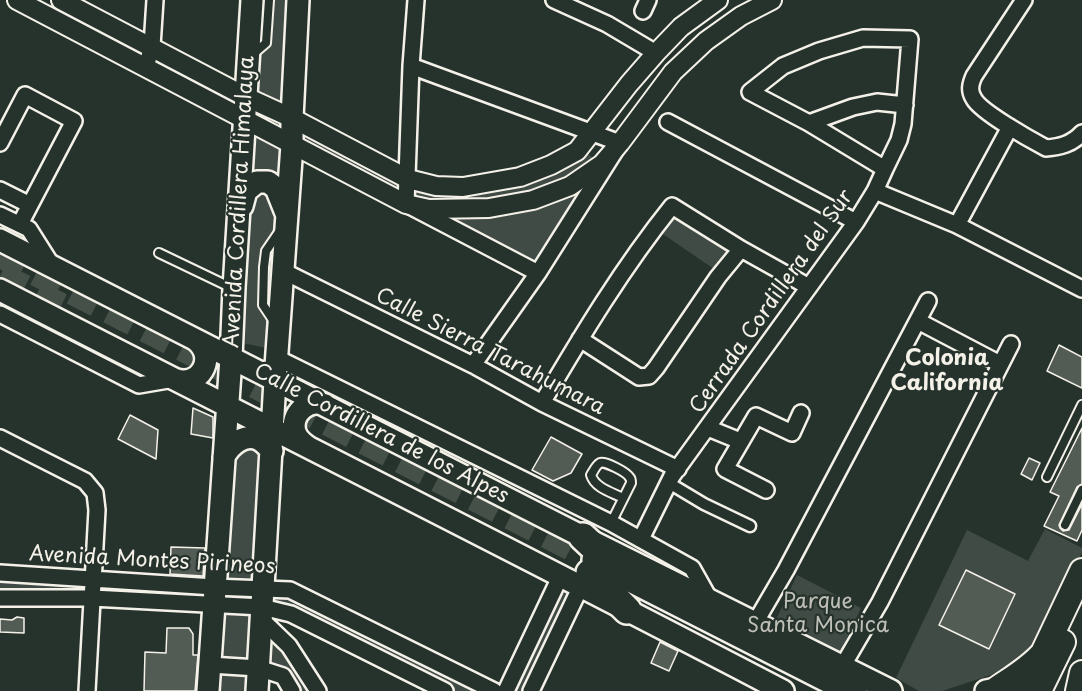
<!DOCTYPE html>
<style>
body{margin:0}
canvas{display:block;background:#26332d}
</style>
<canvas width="1082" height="691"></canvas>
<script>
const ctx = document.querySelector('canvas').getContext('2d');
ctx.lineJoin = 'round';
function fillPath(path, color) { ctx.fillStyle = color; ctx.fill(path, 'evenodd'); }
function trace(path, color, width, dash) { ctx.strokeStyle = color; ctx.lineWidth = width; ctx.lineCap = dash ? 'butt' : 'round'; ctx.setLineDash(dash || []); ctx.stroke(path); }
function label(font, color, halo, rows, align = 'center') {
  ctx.font = font + ' "Playpen Sans",sans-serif'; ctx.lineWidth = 4.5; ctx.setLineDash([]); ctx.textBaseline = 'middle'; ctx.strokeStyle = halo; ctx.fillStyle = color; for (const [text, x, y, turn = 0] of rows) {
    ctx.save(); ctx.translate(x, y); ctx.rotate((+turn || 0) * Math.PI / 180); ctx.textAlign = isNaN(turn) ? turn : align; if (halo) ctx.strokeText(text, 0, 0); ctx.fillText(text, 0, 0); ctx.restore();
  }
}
const green = new Path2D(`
 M259,0H292L272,349L237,342Z
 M307,129L442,190L584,152L604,164L536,270L302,144Z
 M674,210L733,249L717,271L657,230Z
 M0,300L155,378L140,379L0,307Z
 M254,446L267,455L254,691H217L231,454Z
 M1045,529L1082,548V552L1030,662L942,691H919L896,678L967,530L1028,561Z
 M0,573L214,587V605L0,598Z
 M561,575L581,586L531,691H506Z
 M797,575L861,608L840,652L776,620Z
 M263,589L290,590L494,691H445L262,607Z
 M261,619L318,691H292L258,668Z`);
const building = new Path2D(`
 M1059,345L1082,357V388L1047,371Z
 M193,408L213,417V438L191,434Z
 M130,415L158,430L156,459L118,439Z
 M1082,428V484L1077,487L1059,525L1060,528L1063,531L1069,530L1082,504V530L1077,541L1044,526L1059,496L1050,492Z
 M551,437L582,454L571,473L553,481L532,470Z
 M1029,458L1040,463L1032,480L1021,474Z
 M171,547L205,548L203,576L170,574Z
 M966,570L1015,594L989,649L939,625Z
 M17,617L24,618V633L0,632V619L12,620Z
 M167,628H189L193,634V655H198L195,691H144L145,652L166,653Z
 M660,642L678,651L669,671L651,663Z`);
const motorwayTunnel = new Path2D(`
 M0,254L596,560
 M0,276L66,309`);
const service = new Path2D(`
 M252,55L266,43L269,0
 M159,253L232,288
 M275,323L263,305L264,267L266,251L279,232
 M1047,477L1082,405
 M611,523L631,483C631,481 631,479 630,478C627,472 605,461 600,463C596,465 593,472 591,475C595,488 611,492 623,498
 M1065,525L1082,490`);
const pedestrian = new Path2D(`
 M669,483L704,504L750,526`);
const minor = new Path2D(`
 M416,0L411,66L406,204L538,273
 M554,0L607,24L656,53
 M1024,0L974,76C970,85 969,91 974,99C981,112 1031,140 1046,148C1060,147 1072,144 1082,133
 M643,11L648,0
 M411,66L620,143L538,273L473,365
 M146,67L152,46L155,0
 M668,122L856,222
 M809,123L853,107L877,102L905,105
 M0,143L25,95L74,121L20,224
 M0,190L30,205
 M875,191L957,225L1082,289
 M0,215L29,229L53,267
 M957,225L1010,127
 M283,271L473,365L542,403L678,469
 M0,314L139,385L174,379
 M918,321L1000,364
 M580,339L639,377L649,376L656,368L718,277L741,249
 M277,358L611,523L692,568L710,600
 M542,403C582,335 623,267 672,206L741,249L809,287
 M708,428L740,441
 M0,438L85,481L95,493L97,510L87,691
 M766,490L725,469L756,416L792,433L801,413
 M641,539L672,476L856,222L875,191L885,169L899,140L903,124L910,39L863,38L819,51L783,66L750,92L809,123L885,169
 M0,573L214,587L290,590L494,691
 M0,598H92L262,607L291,614L445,691
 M261,619L289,646L318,691
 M755,623L786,570L928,301
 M210,665L258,668L283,676L292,691
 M842,667L880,602L1011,344
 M506,691L561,575
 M531,691L581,586`);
const tertiary = new Path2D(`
 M17,0L406,204L429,209L489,208L533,200L570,186L602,164L620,143L673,72L706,41L741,16L772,0
 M61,0L246,97L292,118L408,179L436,186L463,187L520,177L551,165L577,151L629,84L656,53L681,27L718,0`);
const secondary = new Path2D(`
 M242,206L246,191L257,182H268L276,188L286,213
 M0,240L583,537L891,691
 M0,290C261,424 523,555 783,691
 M174,379C199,389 218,358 196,340
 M308,447C302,443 297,439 295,432C290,414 309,397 325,405
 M224,457C230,445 245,432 260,440C265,443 268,447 272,451
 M208,691L231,358L234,288L252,0
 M257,691L275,380L292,145V118L298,0
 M986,691C1002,687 1016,687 1032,691`);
const trunk = new Path2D(`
 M998,688C1014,677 1030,668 1043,653L1082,571
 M1039,691L1063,642
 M1078,691L1082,673`);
const motorway = new Path2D(`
 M583,537L616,568
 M596,560L621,573L853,691
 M590,573L627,610`);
const streetNames = [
 ["Avenida Cordillera Himalaya",240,202,-87],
 ["Cerrada Cordillera del Sur",772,302,-55],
 ["Calle Sierra Tarahumara",490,352,27],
 ["Calle Cordillera de los Alpes",381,434,27],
 ["Avenida Montes Pirineos",152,561,3]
];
const parkNames = [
 ["Parque",818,602],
 ["Santa Monica",818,626]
];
const neighbourhoodNames = [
 ["Colonia",947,359],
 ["California",947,384]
];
fillPath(green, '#414b45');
fillPath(building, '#525c55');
trace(building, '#f4f1e8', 1.5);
trace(motorwayTunnel, '#455049', 27, [27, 14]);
trace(service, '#f4f1e8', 12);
trace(pedestrian, '#f4f1e8', 15);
trace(minor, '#f4f1e8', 20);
trace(tertiary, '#f4f1e8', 22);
trace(secondary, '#f4f1e8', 26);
trace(trunk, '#f4f1e8', 28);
trace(motorway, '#f4f1e8', 32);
trace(service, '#26332d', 8);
trace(pedestrian, '#26332d', 10);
trace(minor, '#26332d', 15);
trace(tertiary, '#26332d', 18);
trace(secondary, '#26332d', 21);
trace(trunk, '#26332d', 24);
trace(motorway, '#26332d', 27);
label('21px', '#f4f1e8', '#26332d', streetNames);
label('21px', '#bebfb7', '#26332d', parkNames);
label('bold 22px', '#f4f1e8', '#26332d', neighbourhoodNames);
</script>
